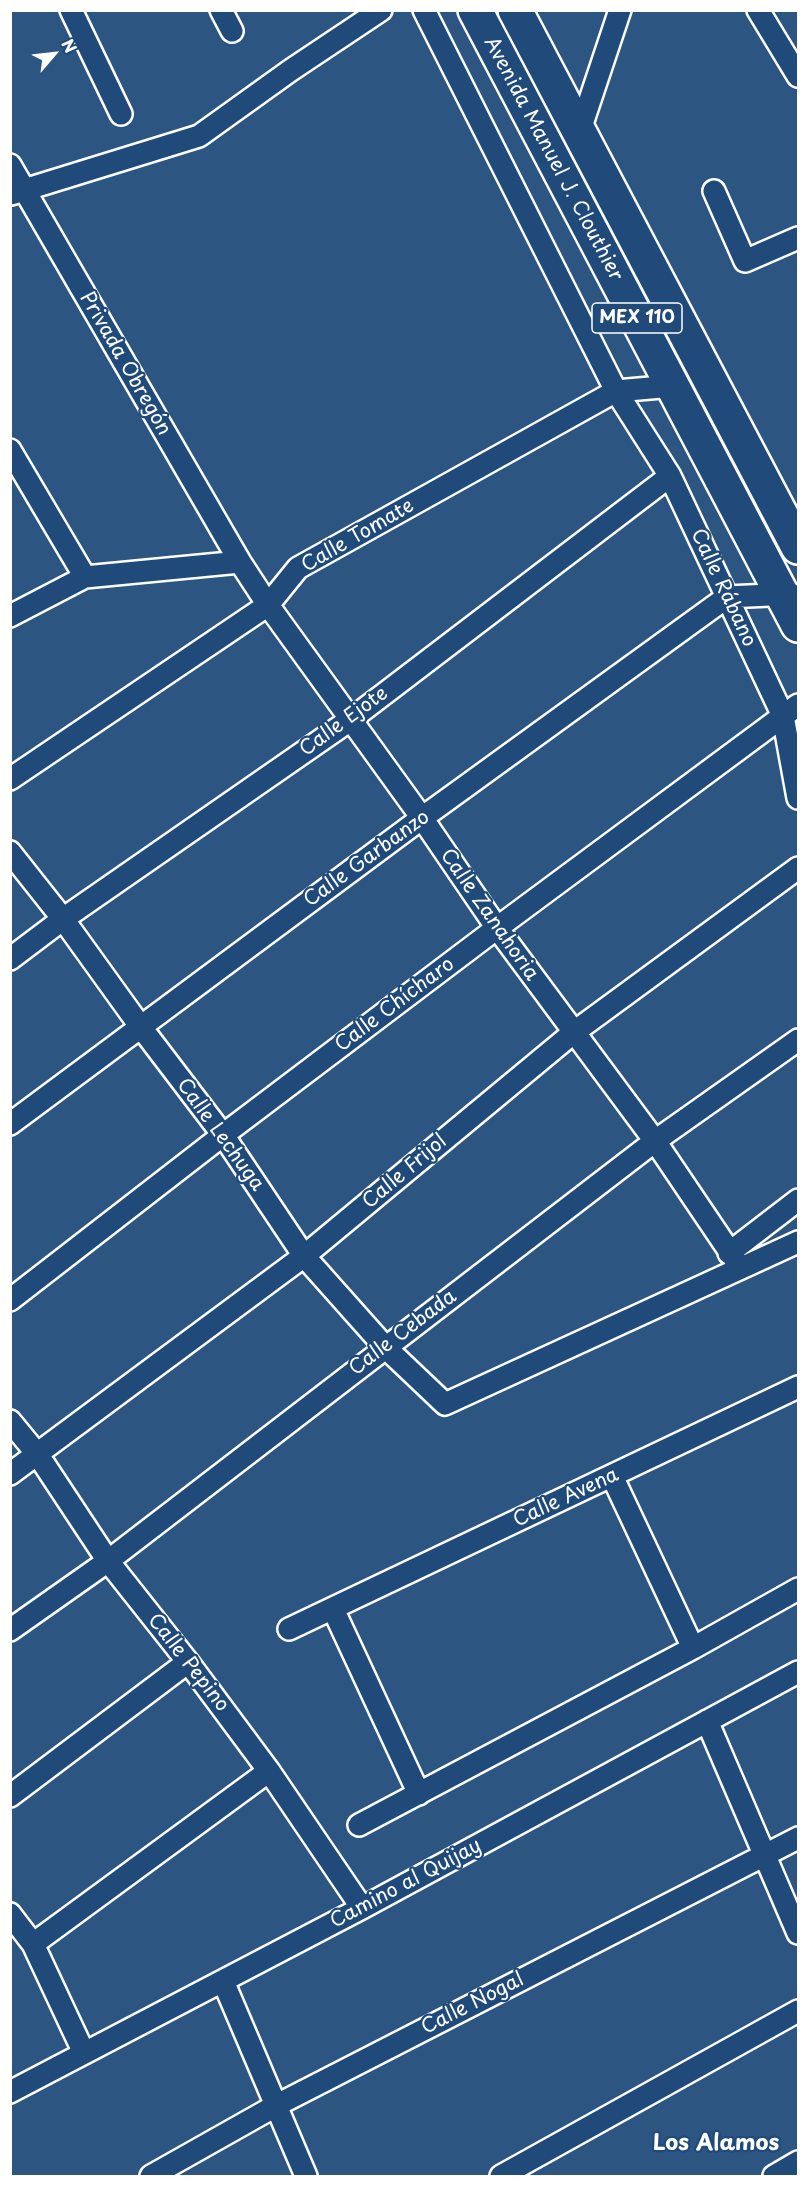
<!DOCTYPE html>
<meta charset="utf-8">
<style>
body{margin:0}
#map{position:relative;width:809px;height:2187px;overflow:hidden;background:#2c5582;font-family:"Playpen Sans",sans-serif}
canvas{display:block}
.frame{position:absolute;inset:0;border:12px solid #fff;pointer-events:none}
.north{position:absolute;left:24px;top:24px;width:60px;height:60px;-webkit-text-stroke:4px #1f4a7a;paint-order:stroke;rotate:62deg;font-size:16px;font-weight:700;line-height:24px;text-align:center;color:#fff}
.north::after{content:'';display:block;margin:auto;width:21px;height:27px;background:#fff;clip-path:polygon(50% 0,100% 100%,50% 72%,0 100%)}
</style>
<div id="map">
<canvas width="809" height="2187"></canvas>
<div class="frame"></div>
<div class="north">N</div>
</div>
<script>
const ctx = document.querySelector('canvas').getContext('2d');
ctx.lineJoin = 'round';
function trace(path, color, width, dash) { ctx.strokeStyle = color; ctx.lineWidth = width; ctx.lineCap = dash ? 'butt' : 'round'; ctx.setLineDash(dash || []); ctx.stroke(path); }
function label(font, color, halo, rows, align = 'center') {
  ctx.font = font + ' "Playpen Sans",sans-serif'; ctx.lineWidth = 4.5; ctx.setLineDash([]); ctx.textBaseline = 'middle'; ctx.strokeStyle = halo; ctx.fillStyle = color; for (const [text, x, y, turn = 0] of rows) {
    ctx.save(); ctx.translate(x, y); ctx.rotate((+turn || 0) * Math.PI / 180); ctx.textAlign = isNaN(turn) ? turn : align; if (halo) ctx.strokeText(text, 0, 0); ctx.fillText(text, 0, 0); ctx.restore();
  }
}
const street = new Path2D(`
 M71,10L121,114
 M221,10L232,31
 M424,10L616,391L670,476L783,716L798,798
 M758,10L798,76
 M579,133L620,10
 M10,165L240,562L268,605L422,818L497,928L655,1141L740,1267
 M714,191L745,261L798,238
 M11,194L199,136L291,70L381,10
 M10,450L85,577
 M10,616L85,577L240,562
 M10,779L268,605L298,568L616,391L673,386
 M10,852L63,919L140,1026L223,1135L304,1256L385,1347L445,1404L798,1242
 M10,959L63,919L350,720L670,476
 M10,1124L422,818L727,597L791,594
 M729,1253L798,1200
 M10,1300L223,1135L497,928L798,705
 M10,1421L38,1455L108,1561L188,1662L269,1771L362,1908
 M10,1474L304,1256L573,1033L798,868
 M612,1476L693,1648
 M333,1609L419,1794
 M289,1629L798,1387
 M10,1630L108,1561L655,1141L798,1040
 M707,1721L798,1933
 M10,1796L188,1662
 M359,1825L693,1648L798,1589
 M10,1914L33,1944L84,2053
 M33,1944L269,1771
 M223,1981L306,2176
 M10,2092L362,1908L798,1672
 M151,2176L277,2105L798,1838
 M501,2176L798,2011
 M774,2176L798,2162`);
const primary = new Path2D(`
 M475,10L798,625
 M515,10L798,547`);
const shields = [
 [637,318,90]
];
const shieldNames = [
 ["MEX 110",637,318]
];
const streetNames = [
 ["Avenida Manuel J. Clouthier",553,159,62],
 ["Privada Obregón",125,364,60],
 ["Calle Tomate",358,536,-30],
 ["Calle Rábano",723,588,65],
 ["Calle Ejote",344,722,-36],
 ["Calle Garbanzo",367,859,-36],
 ["Calle Zanahoria",489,915,55],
 ["Calle Chícharo",395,1005,-37],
 ["Calle Lechuga",220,1135,54],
 ["Calle Frijol",405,1172,-40],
 ["Calle Cebada",403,1333,-37],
 ["Calle Avena",566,1498,-25],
 ["Calle Pepino",188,1663,52],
 ["Camino al Quijay",406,1884,-28],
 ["Calle Nogal",473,2004,-27]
];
const quarterNames = [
 ["Los Alamos",716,2144]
];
trace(street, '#fff', 26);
trace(primary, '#fff', 38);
trace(street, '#1f4a7a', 21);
trace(primary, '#1f4a7a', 33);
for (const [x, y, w] of shields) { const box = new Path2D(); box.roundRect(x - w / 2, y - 15, w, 30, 4.5); ctx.fillStyle = '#1f4a7a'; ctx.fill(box); trace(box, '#fff', 1.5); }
label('bold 18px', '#fff', null, shieldNames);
label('20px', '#fff', '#1f4a7a', streetNames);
label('bold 22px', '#fff', '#1f4a7a', quarterNames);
</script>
